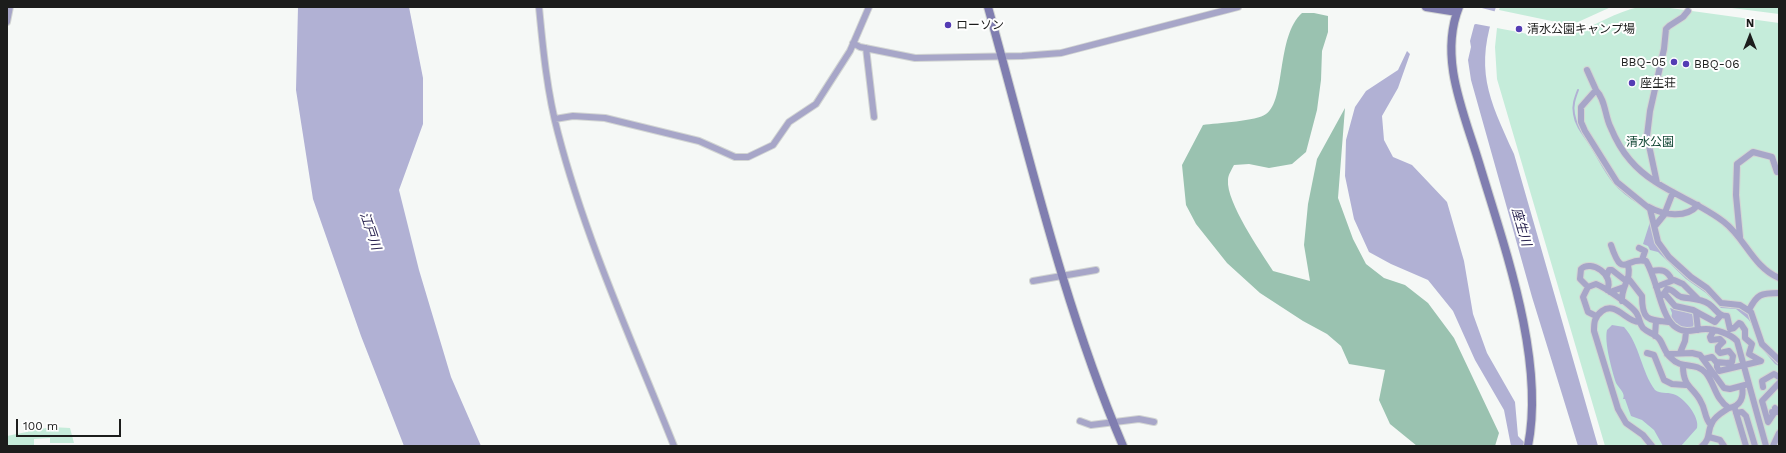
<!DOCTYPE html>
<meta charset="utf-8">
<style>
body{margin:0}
#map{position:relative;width:1786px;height:453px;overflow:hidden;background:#f5f8f6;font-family:"Work Sans",sans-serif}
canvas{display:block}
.frame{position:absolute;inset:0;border:8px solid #1c1d1c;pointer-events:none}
.north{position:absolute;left:1730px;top:16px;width:40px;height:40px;-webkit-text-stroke:3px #fff;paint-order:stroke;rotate:0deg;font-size:11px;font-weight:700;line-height:16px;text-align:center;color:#1c1d1c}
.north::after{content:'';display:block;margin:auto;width:14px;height:18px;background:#1c1d1c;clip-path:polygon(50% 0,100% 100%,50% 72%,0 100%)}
.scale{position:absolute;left:16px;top:419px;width:105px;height:18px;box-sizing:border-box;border:2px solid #1c1d1c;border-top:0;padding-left:5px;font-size:12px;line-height:14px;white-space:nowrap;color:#1c1d1c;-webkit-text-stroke:3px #fff;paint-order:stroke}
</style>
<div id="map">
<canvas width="1786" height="453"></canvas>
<div class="frame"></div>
<div class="north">N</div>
<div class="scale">100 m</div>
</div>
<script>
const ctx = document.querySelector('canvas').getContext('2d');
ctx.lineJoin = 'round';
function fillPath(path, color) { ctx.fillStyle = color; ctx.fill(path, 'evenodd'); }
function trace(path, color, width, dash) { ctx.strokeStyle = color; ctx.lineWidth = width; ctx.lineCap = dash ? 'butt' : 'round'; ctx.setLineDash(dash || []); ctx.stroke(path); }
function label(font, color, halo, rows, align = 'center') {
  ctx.font = font + ' "Work Sans","Noto Sans JP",sans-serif'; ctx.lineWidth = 4; ctx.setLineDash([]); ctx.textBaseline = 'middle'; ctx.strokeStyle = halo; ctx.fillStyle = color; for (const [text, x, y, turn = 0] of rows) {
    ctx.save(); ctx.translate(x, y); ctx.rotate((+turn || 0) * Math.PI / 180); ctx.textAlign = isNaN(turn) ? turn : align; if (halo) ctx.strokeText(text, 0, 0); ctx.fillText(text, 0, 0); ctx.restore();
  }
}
const green = new Path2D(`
 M1500,7H1611L1578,22L1561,23L1499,10Z
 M1639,7H1663L1779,23V446H1605L1497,79L1495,47L1497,28C1521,32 1550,41 1573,33C1596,26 1615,12 1639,7Z
 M1724,7H1779V14Z
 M51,427L70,428L74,443H50V438L34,439V446H7V436Z`);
const forest = new Path2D(`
 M1302,13H1314L1328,16V32L1322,51L1321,80L1317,110L1306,152L1292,164L1269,168L1249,164L1234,165C1232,169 1228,175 1228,180C1226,202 1261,252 1273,271L1310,281L1304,245L1308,204L1317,159L1345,108L1338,198L1353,239L1366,264L1384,278L1405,285L1428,303L1454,338L1499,433L1495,446H1417L1390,424L1379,400L1385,370L1349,364L1341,346L1327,334L1303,321L1260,293L1227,263L1196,224L1186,205L1182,165L1203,125C1217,123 1257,121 1266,114C1286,101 1276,36 1302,13Z`);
const water = new Path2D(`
 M298,7H409L423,78V124L399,190L419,270L451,377L481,446H404L361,336L313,199L296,90Z
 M1479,7H1496C1474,69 1488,97 1514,154L1598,446H1578L1532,297L1471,80L1468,60L1471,47L1470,41Z
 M1407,51L1410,54L1398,88L1382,116L1384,140L1393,157L1412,165L1447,202L1464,261L1473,314L1487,353L1515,402L1518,436L1528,446H1511L1504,410L1475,360L1453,311L1428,280L1391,264L1369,252L1354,219L1345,176L1346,140L1355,107L1366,91L1398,70Z
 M1650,222L1652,223L1656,244L1666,258L1706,290L1721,305L1726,307H1739L1750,315L1761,345L1779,366L1775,364L1759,345L1751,323L1748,319L1736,309L1721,308L1706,293L1686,279L1658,252L1650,250L1648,246L1643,244Z
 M1670,308L1692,314L1695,322L1692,328L1687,330L1679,326L1677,323H1674L1671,319L1672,313Z
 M1612,325L1624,327C1640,345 1641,371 1655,390C1660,394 1667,392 1673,394C1684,397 1700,417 1697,428L1681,446H1663L1654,430L1642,420L1631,416L1625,399H1623C1626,394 1619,388 1616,383C1612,371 1604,342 1607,330Z`);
const pier = new Path2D(`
 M1478,7L1497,12L1492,27L1476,24L1472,25Z`);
const stream = new Path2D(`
 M1578,90C1575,98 1572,106 1574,114C1576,128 1586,137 1593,149C1609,177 1612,186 1640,204`);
const street = new Path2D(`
 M539,7C543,49 547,92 558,133C586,241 633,343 674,446
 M7,22L10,7
 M853,43L860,47L915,58L1022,56L1061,53L1238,7
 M866,48L874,117
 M1587,70L1596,90L1581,107V122L1585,131L1617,182L1650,209L1658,242L1669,257L1691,277L1707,288L1721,303L1740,305L1751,312L1762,344L1779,360
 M1596,90C1605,99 1605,115 1610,126C1615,138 1622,151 1630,160C1655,190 1695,199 1724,222C1745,238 1753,267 1779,278
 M555,119L573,116L605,118L699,141L735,157H748L773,145L789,122L816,104L850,51L869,7
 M1657,183L1647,136L1650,111L1664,49L1666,29L1669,26L1683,17L1688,11
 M1649,207C1663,215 1686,219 1698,205
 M1655,226L1664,215L1673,192
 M1740,237L1736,195L1737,164L1753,152L1772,157L1777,172
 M1611,245C1623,281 1625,256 1646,261C1657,278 1660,314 1674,326C1685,335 1694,329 1706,329C1715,329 1731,334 1737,341L1766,446
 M1639,248L1645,251L1642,260
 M1652,271C1662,269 1667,270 1672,280
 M1607,275L1609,270H1612L1626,281
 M1628,278L1642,296C1642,321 1648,320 1670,322
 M1033,281L1096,270
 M1588,287L1580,279L1581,269C1591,259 1615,275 1607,290
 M1656,287L1674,280L1683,284L1698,299
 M1610,292L1624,287
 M1664,293L1675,306L1693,310L1715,322L1721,315
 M1659,296L1663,295L1667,289C1674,289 1675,295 1681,297C1690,299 1700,298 1709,304C1716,309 1718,316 1727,316L1730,329L1734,328L1739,323L1741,324L1745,330V338L1752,344L1749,354L1761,361L1719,371L1717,367V362L1727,363L1732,362L1733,356L1729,351L1720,353L1718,351V347L1723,342L1720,339L1711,340L1710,337L1714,330
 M1622,301C1621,285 1632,280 1628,265
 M1749,310C1757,294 1761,293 1779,293
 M1696,312L1698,330
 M1596,316L1588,312L1583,297L1588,287L1596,284C1604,287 1633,306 1637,314C1640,319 1639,323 1643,328C1648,333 1656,334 1660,340C1664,346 1665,353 1671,358C1682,370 1695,361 1706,373C1715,384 1715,399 1729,408C1741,406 1744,397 1742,386
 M1639,322C1626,322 1616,301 1602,311C1594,317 1594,323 1594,331L1618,409L1626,423L1643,435L1652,446
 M1655,336L1656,321
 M1647,353L1654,355L1664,380L1672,384L1686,385
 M1680,353L1685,341L1686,332
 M1667,354L1692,353L1700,355L1724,388L1730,389L1745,385
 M1704,359L1712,357L1717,363
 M1683,366C1683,388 1694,387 1701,402C1706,410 1704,418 1711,425
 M1763,387L1762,381L1774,374L1779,377
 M1735,409L1746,446
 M1772,412H1777V410L1775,408
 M1736,413L1742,412L1746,416L1755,446
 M1774,413L1768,422L1762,401L1779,383
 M1080,421L1091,425L1139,419L1154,422
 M1709,437L1720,440L1724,446
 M1702,446C1711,439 1707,431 1712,423C1715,416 1723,412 1729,408
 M1773,446L1779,433`);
const secondary = new Path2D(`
 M988,7C1029,154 1063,305 1123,446
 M1426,7L1457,12
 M1459,7C1438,59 1465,115 1480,166C1505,249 1545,360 1528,446`);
const markers = [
 [948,25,4,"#543cb4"],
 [1519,29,4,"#543cb4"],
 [1674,62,4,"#543cb4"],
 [1686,64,4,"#543cb4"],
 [1632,83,4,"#543cb4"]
];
const poiNames = [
 ["ローソン",956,25],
 ["清水公園キャンプ場",1527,29],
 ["BBQ-05",1666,62,"right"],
 ["BBQ-06",1694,64],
 ["座生荘",1640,83]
];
const parkNames = [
 ["清水公園",1650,142]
];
const waterNames = [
 ["座生川",1521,227,74],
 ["江戸川",370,231,71]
];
fillPath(green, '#c5ecda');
fillPath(forest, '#9ac2b0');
fillPath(water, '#b1b1d4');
fillPath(pier, '#f5f8f6');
trace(stream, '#b1b1d4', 2);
trace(street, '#d2d5d3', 8);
trace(secondary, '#d2d5d3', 10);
trace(street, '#a7a6c8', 6);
trace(secondary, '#807eb0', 8);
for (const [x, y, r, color] of markers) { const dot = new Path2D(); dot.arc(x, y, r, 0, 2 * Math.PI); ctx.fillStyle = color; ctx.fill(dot); trace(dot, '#fff', 1.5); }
label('12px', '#1c1d1c', '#fff', poiNames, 'left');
label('12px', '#104533', '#fff', parkNames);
label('italic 13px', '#27214e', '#fff', waterNames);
</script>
